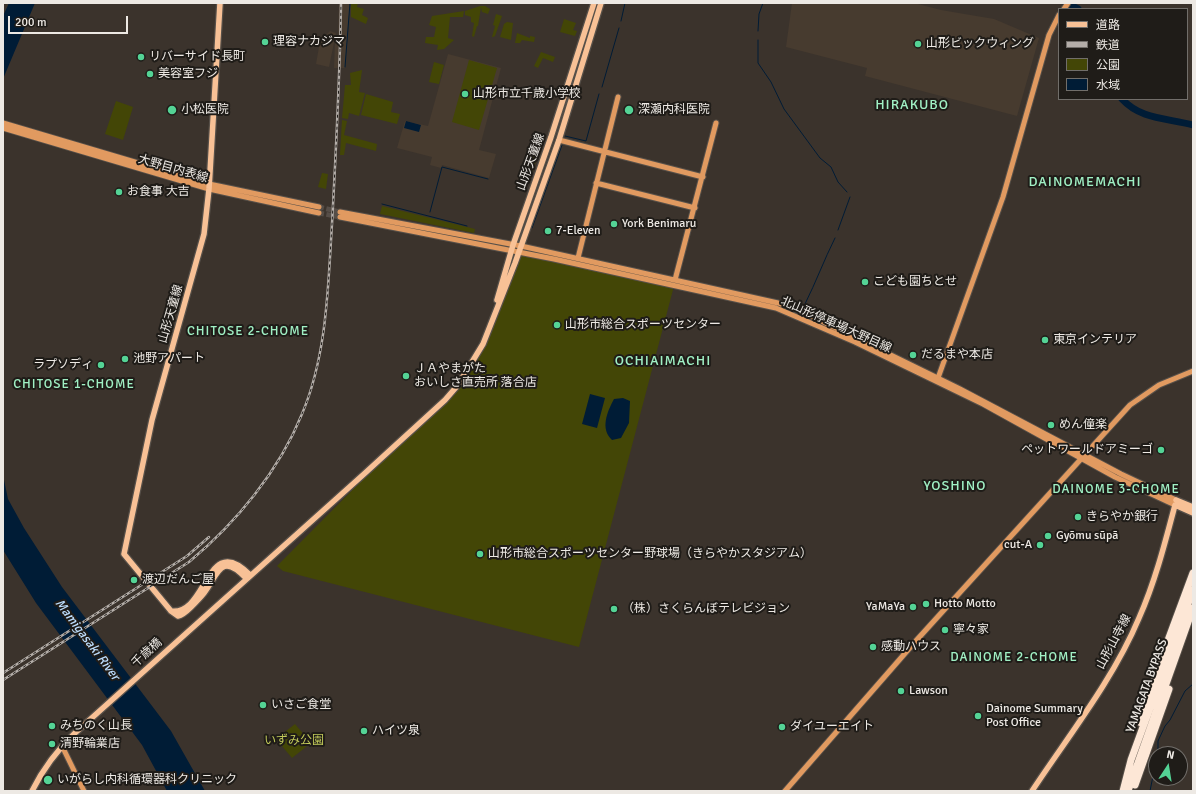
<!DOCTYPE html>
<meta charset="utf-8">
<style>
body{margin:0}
#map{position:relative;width:1196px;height:794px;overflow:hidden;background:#3b332c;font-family:Signika,"Noto Sans JP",sans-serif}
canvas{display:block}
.frame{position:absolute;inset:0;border:4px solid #ede9e4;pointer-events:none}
.legend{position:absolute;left:1058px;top:8px;width:130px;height:92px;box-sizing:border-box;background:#1f1c18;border:1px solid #716e6a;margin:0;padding:5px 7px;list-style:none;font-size:12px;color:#ede9e4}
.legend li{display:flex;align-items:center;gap:8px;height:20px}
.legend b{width:20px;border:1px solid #716e6a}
.north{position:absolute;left:1148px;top:746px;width:40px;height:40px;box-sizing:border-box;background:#1f1c18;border:1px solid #716e6a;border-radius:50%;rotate:12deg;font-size:11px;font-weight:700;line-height:16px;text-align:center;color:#ede9e4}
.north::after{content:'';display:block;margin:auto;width:14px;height:18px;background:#54d395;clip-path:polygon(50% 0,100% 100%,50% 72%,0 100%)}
.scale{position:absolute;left:8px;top:16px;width:120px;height:18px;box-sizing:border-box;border:2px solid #ede9e4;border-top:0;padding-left:5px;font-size:12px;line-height:14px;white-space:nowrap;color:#ede9e4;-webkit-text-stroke:3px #1f1c18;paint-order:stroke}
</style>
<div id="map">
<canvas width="1196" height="794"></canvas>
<div class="frame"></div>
<ul class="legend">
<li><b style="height:5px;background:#f8c196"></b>道路</li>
<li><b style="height:5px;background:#b4aea9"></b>鉄道</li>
<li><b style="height:11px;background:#434606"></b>公園</li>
<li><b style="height:11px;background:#001c36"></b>水域</li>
</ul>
<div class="north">N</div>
<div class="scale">200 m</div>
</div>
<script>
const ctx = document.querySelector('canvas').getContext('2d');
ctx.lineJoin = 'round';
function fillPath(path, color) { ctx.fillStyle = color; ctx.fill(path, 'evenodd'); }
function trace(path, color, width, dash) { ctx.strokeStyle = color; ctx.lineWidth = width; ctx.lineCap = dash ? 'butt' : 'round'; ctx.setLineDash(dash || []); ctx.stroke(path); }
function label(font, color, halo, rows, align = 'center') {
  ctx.font = font + ' Signika,"Noto Sans JP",sans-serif'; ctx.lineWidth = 4; ctx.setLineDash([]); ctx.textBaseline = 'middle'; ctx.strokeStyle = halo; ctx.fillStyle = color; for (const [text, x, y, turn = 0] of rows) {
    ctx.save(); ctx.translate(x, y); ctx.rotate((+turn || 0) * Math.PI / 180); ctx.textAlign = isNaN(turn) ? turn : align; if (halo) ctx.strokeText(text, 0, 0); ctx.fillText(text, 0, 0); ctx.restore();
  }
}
const built = new Path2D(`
 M339,3H350L345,68H334L335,40H338Z
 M792,3H914L941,10L994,19L1039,38L1017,116L865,76L867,68L786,47Z
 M330,31L336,33L329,67L316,64L320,41Z
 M448,54L501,68L479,150L496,154L489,178L442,165L441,168L430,165L432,157L397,148L405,121L428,126Z`);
const green = new Path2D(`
 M351,3H358L357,7L364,9L362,15L368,18L366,24L351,17Z
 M480,6H485L490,9L488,14L482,12L481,7L478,26H477L474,37L472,36L474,23L471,22V17L465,15V11Z
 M464,11L463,17H450L448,38L454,40L444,49L437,50L438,45L425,43L426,37H434L436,27L429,25L432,16Z
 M496,14L502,16L495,36L493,37H492L495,26L493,25Z
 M564,19L576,23L573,30L577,31L575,36L560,32Z
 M507,22L513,23L511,40L500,37L504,24Z
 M517,33L530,38V36L535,37L534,42L522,40L520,43H515Z
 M541,52L555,57L553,62L543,58L538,68L534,66Z
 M469,60L497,68L479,130L452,122Z
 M434,62L444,65L439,84L429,82Z
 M362,70L359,92L365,93L359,116L349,113L348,119L342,118L345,85H351L350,73Z
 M366,94L393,102L391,112L400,114L397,124L361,115Z
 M116,101L133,107L123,140L105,134Z
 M342,120L347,121L344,135L377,144L376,151L346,143L344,155H340Z
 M538,136L545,137L528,183L520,181L525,159L532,160Z
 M322,173L328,174L326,189L318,187Z
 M382,206L475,229L474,233L380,214Z
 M519,252L674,286L579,647L283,571L277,566L409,433L445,400L478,354Z
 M295,724L311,743L292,758L276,739Z`);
const water = new Path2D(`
 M9,3H35L3,79V16Z
 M406,121L421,125L419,132L404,128Z
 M590,394L605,398L597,428L582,424Z
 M623,398L630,401L629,423L621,438L612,440C600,429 607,412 614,399Z
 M3,475L8,499L24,528L62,587L171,731L205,791H167L142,745L36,603L3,550Z`);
const stream = new Path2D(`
 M621,21L625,3
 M758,31L759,14L763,3
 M758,40V63L771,82L784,109L820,158L831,167L838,182L847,192
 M345,67L350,3
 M602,87L619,28
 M565,136L586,141L599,94
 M382,204L467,226
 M430,212L442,167L488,179
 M532,228L562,145
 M838,230L850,197
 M805,304C816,282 824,260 835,238
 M1158,754V741L1165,726L1170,720L1185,691L1193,684
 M1150,791L1156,761`);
const river = new Path2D(`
 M1066,3L1078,9
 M1122,99C1141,120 1168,118 1193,125`);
const secondaryTunnel = new Path2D(`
 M319,207L340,212
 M319,213L340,217`);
const secondary = new Path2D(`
 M1064,9L1068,3
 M3,123L209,184L319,207
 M3,128L209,189L319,213
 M559,140L703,177
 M596,183L695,208
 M340,212L521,246L778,303L801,311L960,389L1121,474L1176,500
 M340,217L554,259L776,308L855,342L983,404L1115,477L1175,505
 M578,258L618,97
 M675,280L716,123
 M938,378L1003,197L1049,35L1059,15
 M62,746L84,791
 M785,791L914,643L1130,405L1159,385L1193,371`);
const primary = new Path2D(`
 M220,3L209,189L204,234L152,420L124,554L171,611L178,616C183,615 187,611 191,607C195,603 200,598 204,593C218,575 220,551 246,578
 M497,300L513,245L551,137L594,3
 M1176,500L1193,507
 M171,611C208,616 206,530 250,575
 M32,791C43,769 57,750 75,733L364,474L445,400L458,385L483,344L515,263L559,140L601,3
 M1032,791C1069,735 1113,680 1139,618C1155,582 1165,543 1175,505L1193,513`);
const highway = new Path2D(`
 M1141,723L1160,662L1193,573
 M1135,785L1169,689
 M1129,788L1193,608
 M1123,791L1131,760L1193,590`);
const rail = new Path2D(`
 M3,673L187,556L209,537
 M3,680L189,562C236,523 279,471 302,414C327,355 328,287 332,224C336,150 340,77 341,3`);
const markers = [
 [265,42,4,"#54d395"],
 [918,44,4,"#54d395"],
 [141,57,4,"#54d395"],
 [150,74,4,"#54d395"],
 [465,94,4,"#54d395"],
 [172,110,5,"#54d395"],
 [629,110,5,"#54d395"],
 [119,192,4,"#54d395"],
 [614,224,4,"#54d395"],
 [548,231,4,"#54d395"],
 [865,282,4,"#54d395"],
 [557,325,4,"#54d395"],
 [1045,340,4,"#54d395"],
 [913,355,4,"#54d395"],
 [125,359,4,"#54d395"],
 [101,365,4,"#54d395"],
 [406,376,4,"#54d395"],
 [1051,425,4,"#54d395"],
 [1161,450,4,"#54d395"],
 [1078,517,4,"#54d395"],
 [1048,536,4,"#54d395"],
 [1040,545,4,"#54d395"],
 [480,554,4,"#54d395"],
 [134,580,4,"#54d395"],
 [926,604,4,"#54d395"],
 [913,607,4,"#54d395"],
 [614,609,4,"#54d395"],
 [945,630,4,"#54d395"],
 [873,647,4,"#54d395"],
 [901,691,4,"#54d395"],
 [263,705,4,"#54d395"],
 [978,716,4,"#54d395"],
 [52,726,4,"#54d395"],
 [782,727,4,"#54d395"],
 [364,731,4,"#54d395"],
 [52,744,4,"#54d395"],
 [48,780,5,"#54d395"]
];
const poiNames = [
 ["理容ナカジマ",273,42],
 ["山形ビックウィング",926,44],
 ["リバーサイド長町",149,57],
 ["美容室フジ",158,74],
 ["山形市立千歳小学校",473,94],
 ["小松医院",181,110],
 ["深瀬内科医院",638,110],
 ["お食事 大吉",127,192],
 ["York Benimaru",622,224],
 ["7-Eleven",556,231],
 ["こども園ちとせ",873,282],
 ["山形市総合スポーツセンター",565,325],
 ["東京インテリア",1053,340],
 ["だるまや本店",921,355],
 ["池野アパート",133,359],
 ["ラプソディ",93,365,"right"],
 ["ＪＡやまがた",414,369],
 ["おいしさ直売所 落合店",414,383],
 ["めん僮楽",1059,425],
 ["ペットワールドアミーゴ",1153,450,"right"],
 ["きらやか銀行",1086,517],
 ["Gyōmu sūpā",1056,536],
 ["cut-A",1032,545,"right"],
 ["山形市総合スポーツセンター野球場（きらやかスタジアム）",488,554],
 ["渡辺だんご屋",142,580],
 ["Hotto Motto",934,604],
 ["YaMaYa",905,607,"right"],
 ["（株）さくらんぼテレビジョン",622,609],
 ["寧々家",953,630],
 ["感動ハウス",881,647],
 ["Lawson",909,691],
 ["いさご食堂",271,705],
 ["Dainome Summary",986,709],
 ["Post Office",986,723],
 ["みちのく山長",60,726],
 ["ダイユーエイト",790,727],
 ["ハイツ泉",372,731],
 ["清野輪業店",60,744],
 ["いがらし内科循環器科クリニック",57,780]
];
const streetNames = [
 ["山形天童線",531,162,-70],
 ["大野目内表線",173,169,16],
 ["山形天童線",171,314,-74],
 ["北山形停車場大野目線",836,325,24],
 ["山形山寺線",1114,642,-62],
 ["千歳橋",147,653,-42],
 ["YAMAGATA BYPASS",1147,686,-70]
];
const parkNames = [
 ["いずみ公園",294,741]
];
const neighbourhoodNames = [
 ["CHITOSE 2-CHOME",248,332],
 ["CHITOSE 1-CHOME",74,385],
 ["DAINOME 3-CHOME",1116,490],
 ["DAINOME 2-CHOME",1014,658]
];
const waterNames = [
 ["Mamigasaki River",87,640,53]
];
const quarterNames = [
 ["HIRAKUBO",912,105],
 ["DAINOMEMACHI",1085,182],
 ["OCHIAIMACHI",663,361],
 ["YOSHINO",955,486]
];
fillPath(built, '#473b2f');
fillPath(green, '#434606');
fillPath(water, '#001c36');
trace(stream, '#001c36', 1);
trace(river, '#001c36', 7);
trace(secondaryTunnel, '#564e48', 5, [5, 2.5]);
trace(secondary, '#575049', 7);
trace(primary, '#575049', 8);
trace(highway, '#575049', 9);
trace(secondary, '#e19a60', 5);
trace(primary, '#f8c196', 5.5);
trace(highway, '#fde7d6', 7);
trace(rail, '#b4aea9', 2.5);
trace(rail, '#1f1c18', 1, [3]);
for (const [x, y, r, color] of markers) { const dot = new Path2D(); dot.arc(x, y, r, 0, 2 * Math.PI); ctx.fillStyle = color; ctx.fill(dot); trace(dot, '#1f1c18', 1.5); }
label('12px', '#ede9e4', '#1f1c18', poiNames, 'left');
label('12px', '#ede9e4', '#1f1c18', streetNames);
label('12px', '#c1c959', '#1f1c18', parkNames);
ctx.letterSpacing = '1px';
label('13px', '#a0f0c4', '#1f1c18', neighbourhoodNames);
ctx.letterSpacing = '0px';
label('italic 13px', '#bcdcfb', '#1f1c18', waterNames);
ctx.letterSpacing = '1px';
label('14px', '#a0f0c4', '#1f1c18', quarterNames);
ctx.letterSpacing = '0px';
</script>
